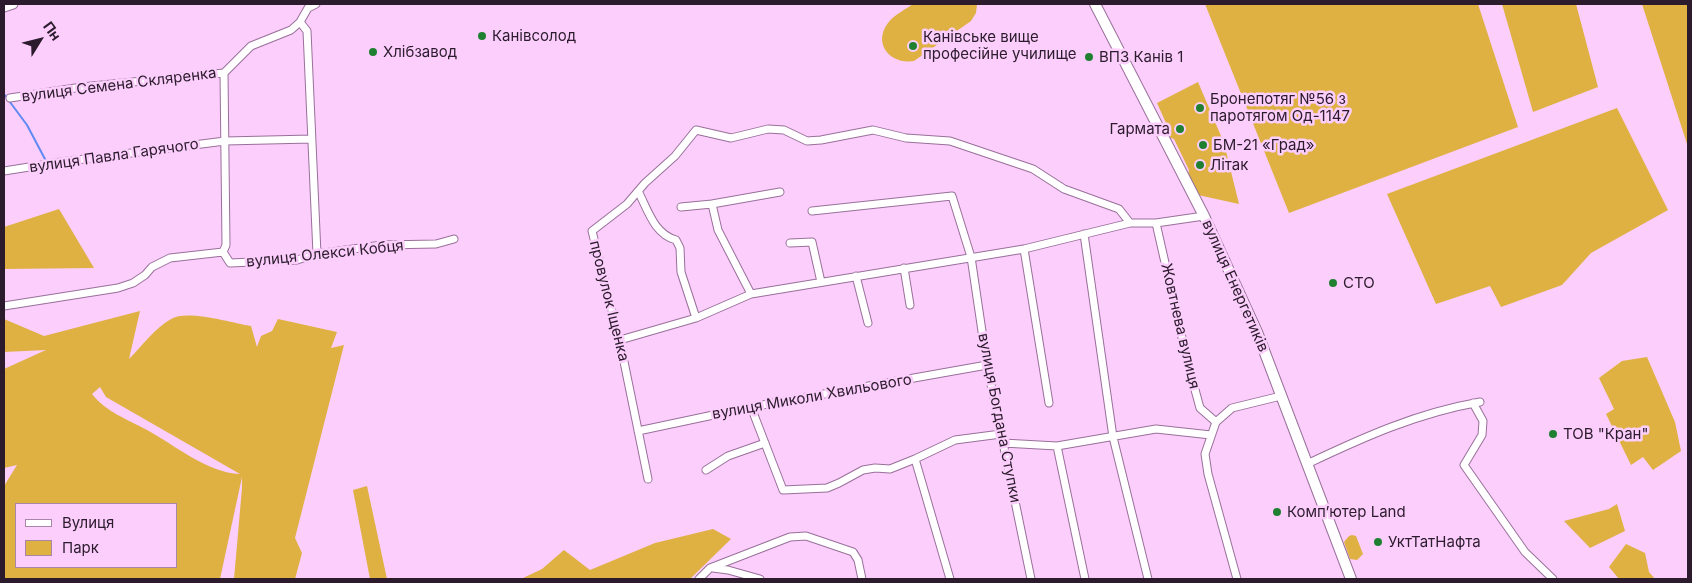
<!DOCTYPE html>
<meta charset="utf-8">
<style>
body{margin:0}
#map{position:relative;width:1692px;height:583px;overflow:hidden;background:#fbcefc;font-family:Inter,sans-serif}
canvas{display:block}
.frame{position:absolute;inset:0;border:5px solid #2b1b2c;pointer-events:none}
.legend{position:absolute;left:15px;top:503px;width:162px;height:65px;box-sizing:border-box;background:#fbcefc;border:1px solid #a886a9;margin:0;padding:6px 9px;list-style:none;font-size:15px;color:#2b1b2c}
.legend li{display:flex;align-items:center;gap:10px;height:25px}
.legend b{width:25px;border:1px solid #a886a9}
.north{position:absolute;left:15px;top:15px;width:50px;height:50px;-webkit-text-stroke:4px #fbcefc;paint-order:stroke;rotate:54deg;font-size:14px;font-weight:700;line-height:20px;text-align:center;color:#2b1b2c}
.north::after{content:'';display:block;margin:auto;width:18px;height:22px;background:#2b1b2c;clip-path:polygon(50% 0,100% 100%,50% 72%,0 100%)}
</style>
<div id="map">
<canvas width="1692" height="583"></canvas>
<div class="frame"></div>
<ul class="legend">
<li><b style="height:6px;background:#fff"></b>Вулиця</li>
<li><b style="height:14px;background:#dfb142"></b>Парк</li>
</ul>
<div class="north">Пн</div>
</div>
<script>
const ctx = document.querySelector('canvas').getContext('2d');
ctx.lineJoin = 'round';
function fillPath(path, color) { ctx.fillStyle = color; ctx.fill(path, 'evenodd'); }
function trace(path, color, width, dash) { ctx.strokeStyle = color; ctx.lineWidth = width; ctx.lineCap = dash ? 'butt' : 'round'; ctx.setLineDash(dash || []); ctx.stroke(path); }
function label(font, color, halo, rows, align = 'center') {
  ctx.font = font + ' Inter,sans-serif'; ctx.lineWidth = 5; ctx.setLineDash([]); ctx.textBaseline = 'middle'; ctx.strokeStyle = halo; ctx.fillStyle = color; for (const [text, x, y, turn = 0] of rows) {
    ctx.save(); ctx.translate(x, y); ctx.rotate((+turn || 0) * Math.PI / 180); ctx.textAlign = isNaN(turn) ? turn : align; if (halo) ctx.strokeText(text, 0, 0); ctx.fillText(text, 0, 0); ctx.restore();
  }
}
const green = new Path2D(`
 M913,4H977L976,13L971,21L914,61C891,65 872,44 888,23C894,15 906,9 913,4Z
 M1205,4H1478L1518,127L1289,213Z
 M1502,4H1576L1598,87L1533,112Z
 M1642,4H1688V147Z
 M1198,82L1224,143L1239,204L1198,195L1188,175L1189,170L1174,139L1168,137L1163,126L1166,123L1157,103Z
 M1617,108L1668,210L1591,253L1562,285L1501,307L1490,286L1436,304L1387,194Z
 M59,209L94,268L4,269V227Z
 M140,311L129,359C143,345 154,329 171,319C187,309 232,323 251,326L257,347L261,336L272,331L278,319L337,332L331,348L344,345L295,538L302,553L295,579H234L242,488V477L220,579H4V486L17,465L4,468V369L46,350L4,352V319L44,336ZM100,387L106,397L240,474C207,473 175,445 147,430C127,419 106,412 92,394ZM16,504H176V567H16Z
 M1647,357L1675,422L1681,451L1653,470L1643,457L1631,465L1606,414L1614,409L1599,378L1622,361Z
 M367,486L387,579H370L353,490Z
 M1617,504L1625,531L1590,548L1564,521L1609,509Z
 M713,529L731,539L690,579H521L542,569L564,550L590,570L655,543Z
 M1352,535L1356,536L1363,554L1357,560L1350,559L1344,542L1349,536Z
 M1626,544L1645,553L1649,572L1655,579H1619L1609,567Z`);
const stream = new Path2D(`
 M4,94L27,125L46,161`);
const minor = new Path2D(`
 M300,22L307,31L317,254
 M10,98L82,87L224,73L251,46L291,30L300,22L308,8L316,4
 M4,171L61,162L225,141L311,139
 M638,191C648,210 654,234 676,240L680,248L681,272L696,318
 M712,204L718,230L751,294
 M681,207L712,204L780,192
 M812,211L952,196L971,257L987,365L1031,579
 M1156,223L1188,364L1200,408L1216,422
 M1084,234L1113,437L1148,579
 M790,243L812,242L821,282
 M1024,249L1049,403
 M223,252L226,245L224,73
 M904,268L910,305
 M856,276L868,323
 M4,306L118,288L133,283L145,275L152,267L170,258L223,252L230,263L297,260L317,254L382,245L436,244L454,239
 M620,340L696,318L751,294L1024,249L1130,223H1156L1204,216
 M1473,403L1483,421L1482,435L1464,465L1525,552L1553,579
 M751,407L783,490L827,488L839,483L863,470L875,468L890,469L915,459L955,440L1001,434
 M638,431L751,407L987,365
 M1003,443L1057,446L1156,429L1211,435
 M1057,446L1085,579
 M915,459L950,579
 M1307,464C1364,437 1417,413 1480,402
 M706,470L728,456L765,443
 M648,479L621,347L592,231L627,204L645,183L675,156L696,130L731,138L768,129L784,130L807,141L821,140L873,130L906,138L950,141L1033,169L1064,189L1119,209L1130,223
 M713,568L728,570L760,579
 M699,579L710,568L790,537L806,536L853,552L858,560L862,579
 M1237,579L1208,474L1205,454L1216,422L1232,408L1281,396`);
const tertiary = new Path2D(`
 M4,7L13,4`);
const secondary = new Path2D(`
 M1095,4L1204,216L1257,332L1351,579`);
const markers = [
 [482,36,5,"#208031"],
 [913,46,5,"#208031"],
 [373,52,5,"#208031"],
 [1089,57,5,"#208031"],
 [1200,108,5,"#208031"],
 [1180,129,5,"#208031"],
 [1203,145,5,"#208031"],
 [1200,165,5,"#208031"],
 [1333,283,5,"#208031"],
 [1553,434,5,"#208031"],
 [1277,512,5,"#208031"],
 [1378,542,5,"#208031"]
];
const poiNames = [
 ["Канівсолод",492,36],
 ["Канівське вище",923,37],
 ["професійне училище",923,54],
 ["Хлібзавод",383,52],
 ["ВПЗ Канів 1",1099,57],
 ["Бронепотяг №56 з",1210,99],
 ["паротягом Од-1147",1210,116],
 ["Гармата",1170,129,"right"],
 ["БМ-21 «Град»",1213,145],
 ["Літак",1210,165],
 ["СТО",1343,283],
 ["ТОВ \"Кран\"",1563,434],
 ["Комп’ютер Land",1287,512],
 ["УктТатНафта",1388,542]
];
const streetNames = [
 ["вулиця Семена Скляренка",119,85,-7],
 ["вулиця Павла Гарячого",114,156,-8],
 ["вулиця Олекси Кобця",325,254,-6],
 ["вулиця Енергетиків",1235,286,66],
 ["провулок Іщенка",609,301,76],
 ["Жовтнева вулиця",1180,326,77],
 ["вулиця Миколи Хвильового",812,397,-10],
 ["вулиця Богдана Ступки",999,418,79]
];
fillPath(green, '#dfb142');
trace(stream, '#6089f2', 2);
trace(minor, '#99709a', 9);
trace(tertiary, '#99709a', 11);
trace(secondary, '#99709a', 12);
trace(minor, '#fff', 7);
trace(tertiary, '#fff', 9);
trace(secondary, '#fff', 10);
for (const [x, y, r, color] of markers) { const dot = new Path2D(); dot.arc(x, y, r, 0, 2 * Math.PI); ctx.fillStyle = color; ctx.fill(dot); trace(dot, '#fbcefc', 2); }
label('15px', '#2b1b2c', '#fbcefc', poiNames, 'left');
label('15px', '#2b1b2c', '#fbcefc', streetNames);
</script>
